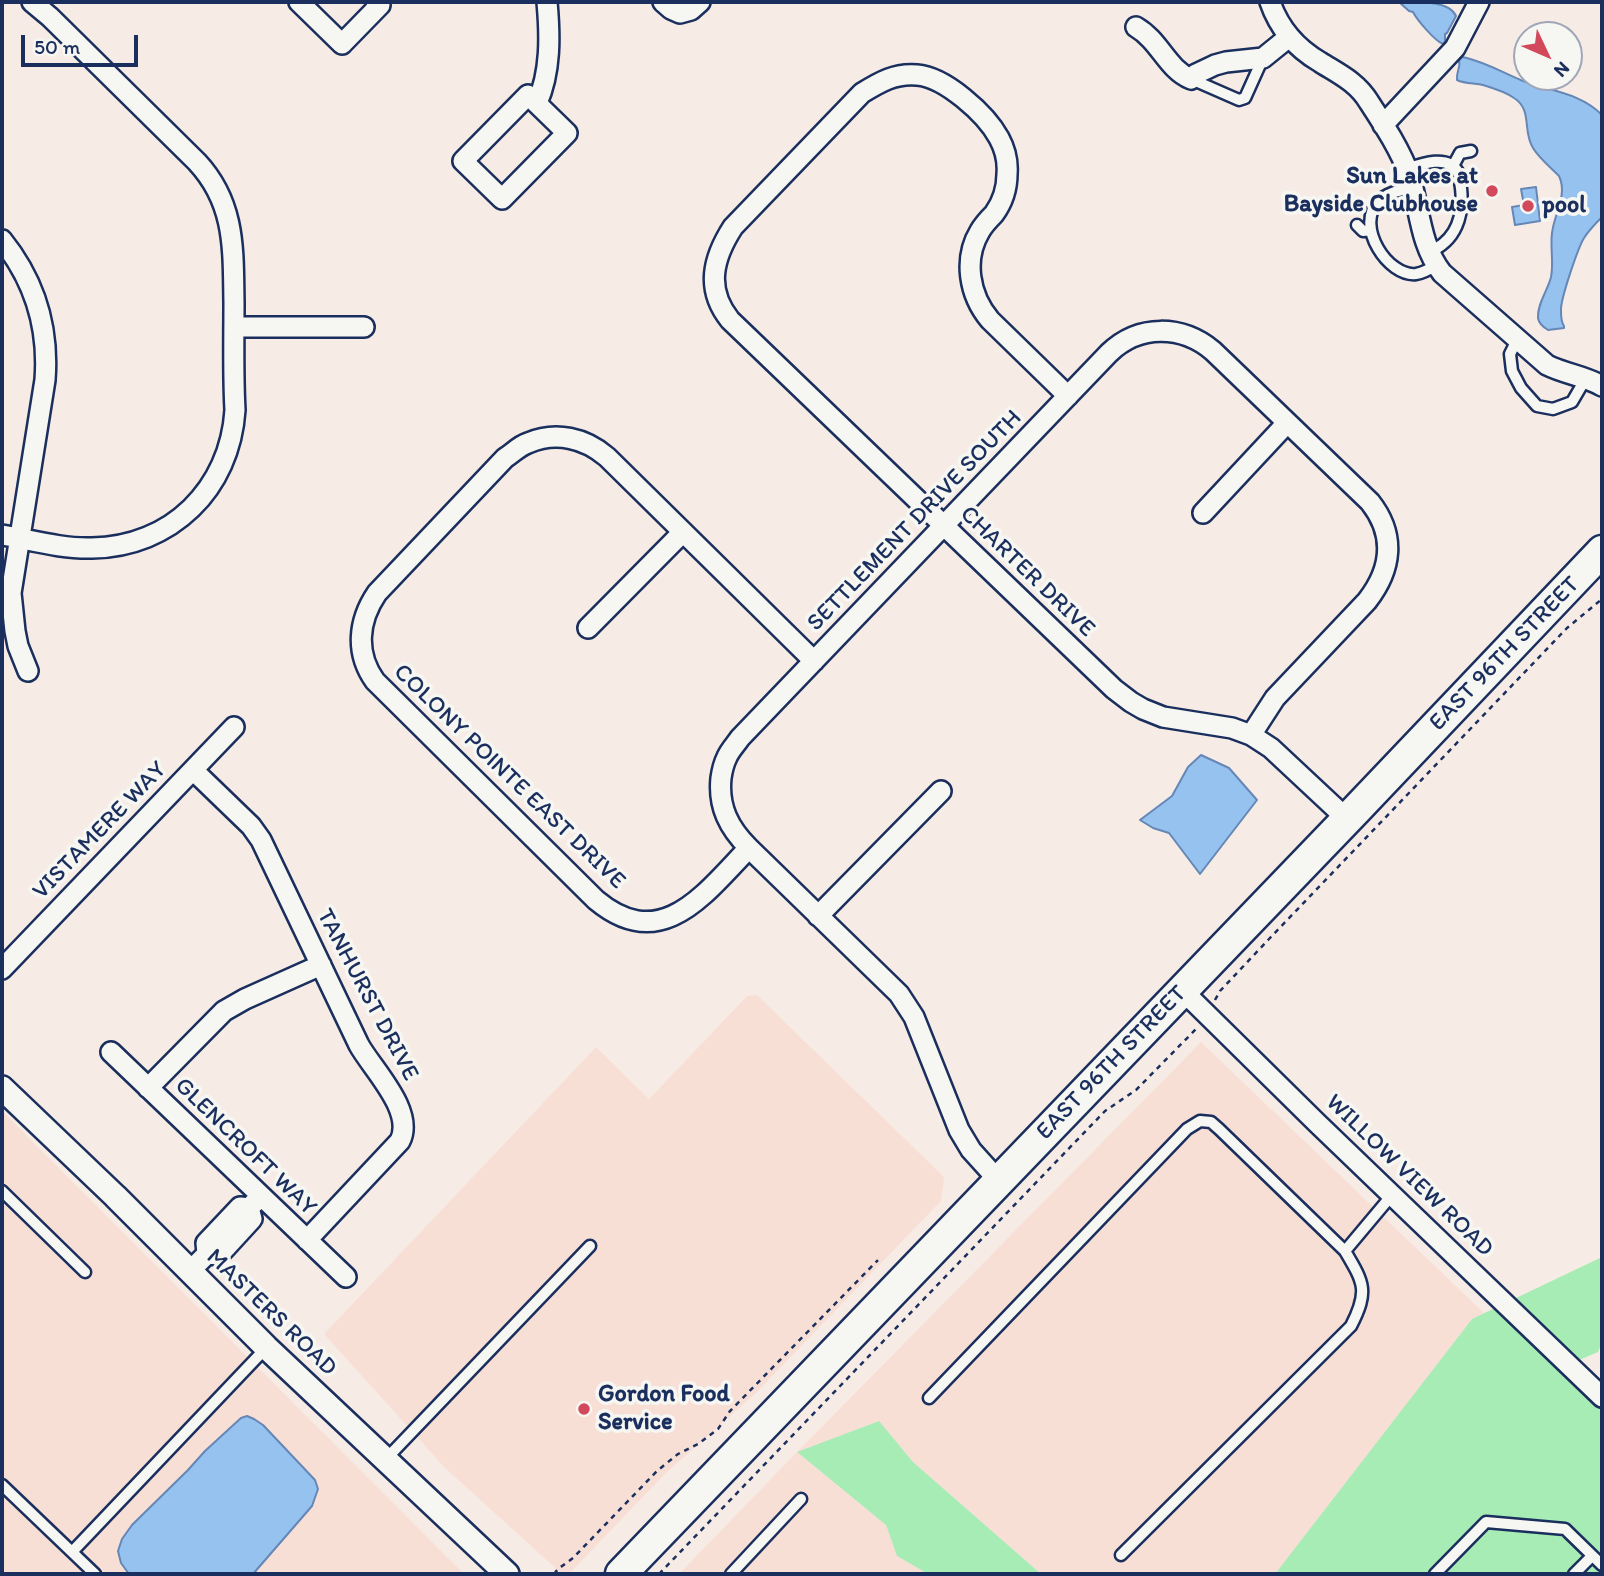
<!DOCTYPE html>
<style>
body{margin:0}
#map{position:relative;width:1604px;height:1576px;overflow:hidden;background:#f7ece5;font-family:Itim,sans-serif}
canvas{display:block}
.frame{position:absolute;inset:0;border:4px solid #1b2f5e;pointer-events:none}
.north{position:absolute;left:1513px;top:21px;width:70px;height:70px;box-sizing:border-box;background:#f6f6f2;border:2px solid #9ea6b7;border-radius:50%;rotate:134deg;font-size:19px;font-weight:700;line-height:28px;text-align:center;color:#1b2f5e}
.north::after{content:'';display:block;margin:auto;width:24px;height:32px;background:#d1495b;clip-path:polygon(50% 0,100% 100%,50% 72%,0 100%)}
.scale{position:absolute;left:21px;top:35px;width:117px;height:32px;box-sizing:border-box;border:4px solid #1b2f5e;border-top:0;padding-left:9px;font-size:21px;line-height:24px;white-space:nowrap;color:#1b2f5e;-webkit-text-stroke:5px #f6f6f2;paint-order:stroke}
</style>
<div id="map">
<canvas width="1604" height="1576"></canvas>
<div class="frame"></div>
<div class="north">N</div>
<div class="scale">50 m</div>
</div>
<script>
const ctx = document.querySelector('canvas').getContext('2d');
ctx.lineJoin = 'round';
function fillPath(path, color) { ctx.fillStyle = color; ctx.fill(path, 'evenodd'); }
function trace(path, color, width, dash) { ctx.strokeStyle = color; ctx.lineWidth = width; ctx.lineCap = dash ? 'butt' : 'round'; ctx.setLineDash(dash || []); ctx.stroke(path); }
function label(font, color, halo, rows, align = 'center') {
  ctx.font = font + ' Itim,sans-serif'; ctx.lineWidth = 7; ctx.setLineDash([]); ctx.textBaseline = 'middle'; ctx.strokeStyle = halo; ctx.fillStyle = color; for (const [text, x, y, turn = 0] of rows) {
    ctx.save(); ctx.translate(x, y); ctx.rotate((+turn || 0) * Math.PI / 180); ctx.textAlign = isNaN(turn) ? turn : align; if (halo) ctx.strokeText(text, 0, 0); ctx.fillText(text, 0, 0); ctx.restore();
  }
}
const built = new Path2D(`
 M757,995L944,1177L941,1201L756,1393L666,1473L569,1574H562L445,1468L324,1334L596,1047L649,1099L747,996Z
 M1201,1042L1484,1313L1472,1319L1275,1574H1041L913,1462L878,1421L798,1453L886,1525L897,1556L928,1574H679L797,1452Z
 M2,1111L464,1574H2Z`);
const green = new Path2D(`
 M1602,1257V1342L1598,1352L1563,1367L1602,1406V1574H1275L1472,1319Z
 M879,1421L913,1462L1041,1574H928L897,1556L886,1525L797,1452Z`);
const water = new Path2D(`
 M1399,2C1417,2 1449,0 1456,16L1447,33L1445,34V41L1443,44C1435,41 1417,20 1413,12L1409,11Z
 M1462,57C1484,61 1503,73 1523,81C1550,91 1581,93 1602,115V217C1596,223 1589,230 1584,238C1578,248 1560,300 1561,311C1561,317 1561,322 1564,326V328L1548,330C1543,327 1539,324 1538,318C1537,304 1548,290 1551,277C1554,262 1550,248 1552,233C1554,214 1568,195 1559,176C1550,167 1539,158 1533,148C1522,131 1533,110 1514,98C1506,92 1493,88 1483,85C1474,83 1465,84 1457,80C1456,71 1461,67 1459,61Z
 M1536,187L1540,221L1515,225L1512,207L1524,205L1521,189Z
 M1201,755L1229,768L1257,800L1200,874L1169,833L1153,828L1140,820L1172,796L1188,767Z
 M247,1416L254,1419L263,1425L315,1480L318,1489L312,1506L253,1574H129L121,1563L118,1551L122,1539L132,1525L188,1470L205,1451L241,1418Z`);
const path = new Path2D(`
 M1215,1000L1220,991L1269,939L1567,628L1602,599
 M554,1574L558,1569L573,1558L657,1471L678,1454L698,1444L718,1429L730,1411L878,1260
 M659,1574L1105,1111L1136,1090L1196,1029`);
const service = new Path2D(`
 M1191,79L1239,100L1245,98L1263,58
 M1453,166L1460,153L1471,151
 M1407,169C1421,164 1448,154 1458,172C1460,177 1460,183 1461,188C1464,216 1456,241 1429,252
 M1413,187C1401,190 1386,193 1378,202C1355,226 1388,277 1416,274C1423,273 1430,269 1436,265
 M1357,225L1363,231L1370,230
 M1517,340L1510,354L1512,371L1521,388L1537,406L1553,409L1572,402L1586,378
 M2,1191L85,1272
 M929,1398L1187,1129L1200,1121L1211,1122L1219,1129L1345,1251L1392,1195
 M386,1459L590,1246
 M2,1485L95,1574
 M72,1552L266,1348
 M1121,1555L1351,1326C1369,1291 1364,1283 1345,1251
 M731,1574L801,1499
 M1435,1574L1486,1522L1565,1529L1602,1565
 M1574,1574L1592,1556`);
const minor = new Path2D(`
 M299,2L342,44L380,5L376,2
 M663,2L671,9L680,13L691,10L700,2
 M1270,2C1279,28 1296,48 1320,62C1339,74 1357,82 1369,102C1384,125 1401,151 1410,177C1420,210 1420,245 1442,273L1547,365C1565,374 1585,376 1602,386
 M1136,27C1160,41 1167,69 1191,79L1196,74L1215,65L1226,62L1263,58L1289,37
 M528,95L567,133L502,199L463,161Z
 M537,103C551,72 550,35 547,2
 M1383,125L1455,48L1479,2
 M2,240C35,281 49,328 45,380L11,593L15,631L18,646L28,671
 M234,327H364
 M1068,396L990,320C969,295 963,259 980,231C984,224 989,219 994,214C1002,203 1007,188 1007,174C1008,162 1005,149 999,138C986,114 945,77 917,75C895,73 880,82 862,93L733,227C713,258 705,289 730,320L1114,689L1131,702L1143,709L1163,717L1232,728L1251,735L1271,748L1347,819
 M1203,513L1287,423
 M2,535C31,540 62,549 92,548C171,547 230,489 235,410C233,375 234,339 234,303C233,250 236,204 197,162L50,17L32,2
 M588,628L683,532
 M193,770L251,826L261,840L359,1045C373,1070 415,1111 400,1141L307,1240
 M749,848C705,893 662,955 596,900L375,681C355,653 358,621 377,593L505,458C513,453 519,446 528,443C556,431 585,438 607,457L814,661
 M818,916L941,791
 M2,969L234,727
 M1182,990L1317,1123L1602,1397
 M111,1052L346,1277
 M148,1088L224,1011L245,999L321,965
 M999,1181L971,1150L959,1130L914,1017L899,994L749,848C729,828 718,807 721,778C722,771 724,763 727,757C730,750 736,744 740,738L1109,353C1139,324 1182,325 1213,351L1370,502C1396,535 1392,569 1367,601L1275,698L1251,735
 M207,1254L219,1255L252,1219L249,1208
 M190,1271L207,1254L206,1243L240,1207L249,1208L261,1196`);
const tertiary = new Path2D(`
 M2,1088L115,1196L266,1347L507,1574`);
const primary = new Path2D(`
 M621,1574L1355,811L1602,551`);
const markers = [
 [1492,191,7,"#d1495b"],
 [1528,206,7,"#d1495b"],
 [584,1409,7,"#d1495b"]
];
const poiNames = [
 ["Sun Lakes at",1478,177,"right"],
 ["Bayside Clubhouse",1478,205,"right"],
 ["pool",1542,206],
 ["Gordon Food",598,1395],
 ["Service",598,1423]
];
const streetNames = [
 ["SETTLEMENT DRIVE SOUTH",915,521,-46],
 ["CHARTER DRIVE",1027,572,44],
 ["EAST 96TH STREET",1505,654,-46],
 ["COLONY POINTE EAST DRIVE",509,777,44],
 ["VISTAMERE WAY",100,831,-46],
 ["TANHURST DRIVE",367,995,62],
 ["EAST 96TH STREET",1112,1063,-46],
 ["GLENCROFT WAY",245,1147,44],
 ["WILLOW VIEW ROAD",1409,1176,44],
 ["MASTERS ROAD",271,1313,44]
];
fillPath(built, '#f8dfd6');
fillPath(green, '#a7ebb5');
fillPath(water, '#96c2f0');
trace(water, '#6587b6', 2);
trace(service, '#1b2f5e', 15);
trace(minor, '#1b2f5e', 24);
trace(tertiary, '#1b2f5e', 28);
trace(primary, '#1b2f5e', 35);
trace(path, '#1b2f5e', 2.5, [5, 5]);
trace(service, '#f6f6f2', 10);
trace(minor, '#f6f6f2', 19);
trace(tertiary, '#f6f6f2', 23);
trace(primary, '#f6f6f2', 30);
for (const [x, y, r, color] of markers) { const dot = new Path2D(); dot.arc(x, y, r, 0, 2 * Math.PI); ctx.fillStyle = color; ctx.fill(dot); trace(dot, '#f6f6f2', 2.5); }
label('bold 24px', '#1b2f5e', '#f6f6f2', poiNames, 'left');
label('24px', '#1b2f5e', '#f6f6f2', streetNames);
</script>
